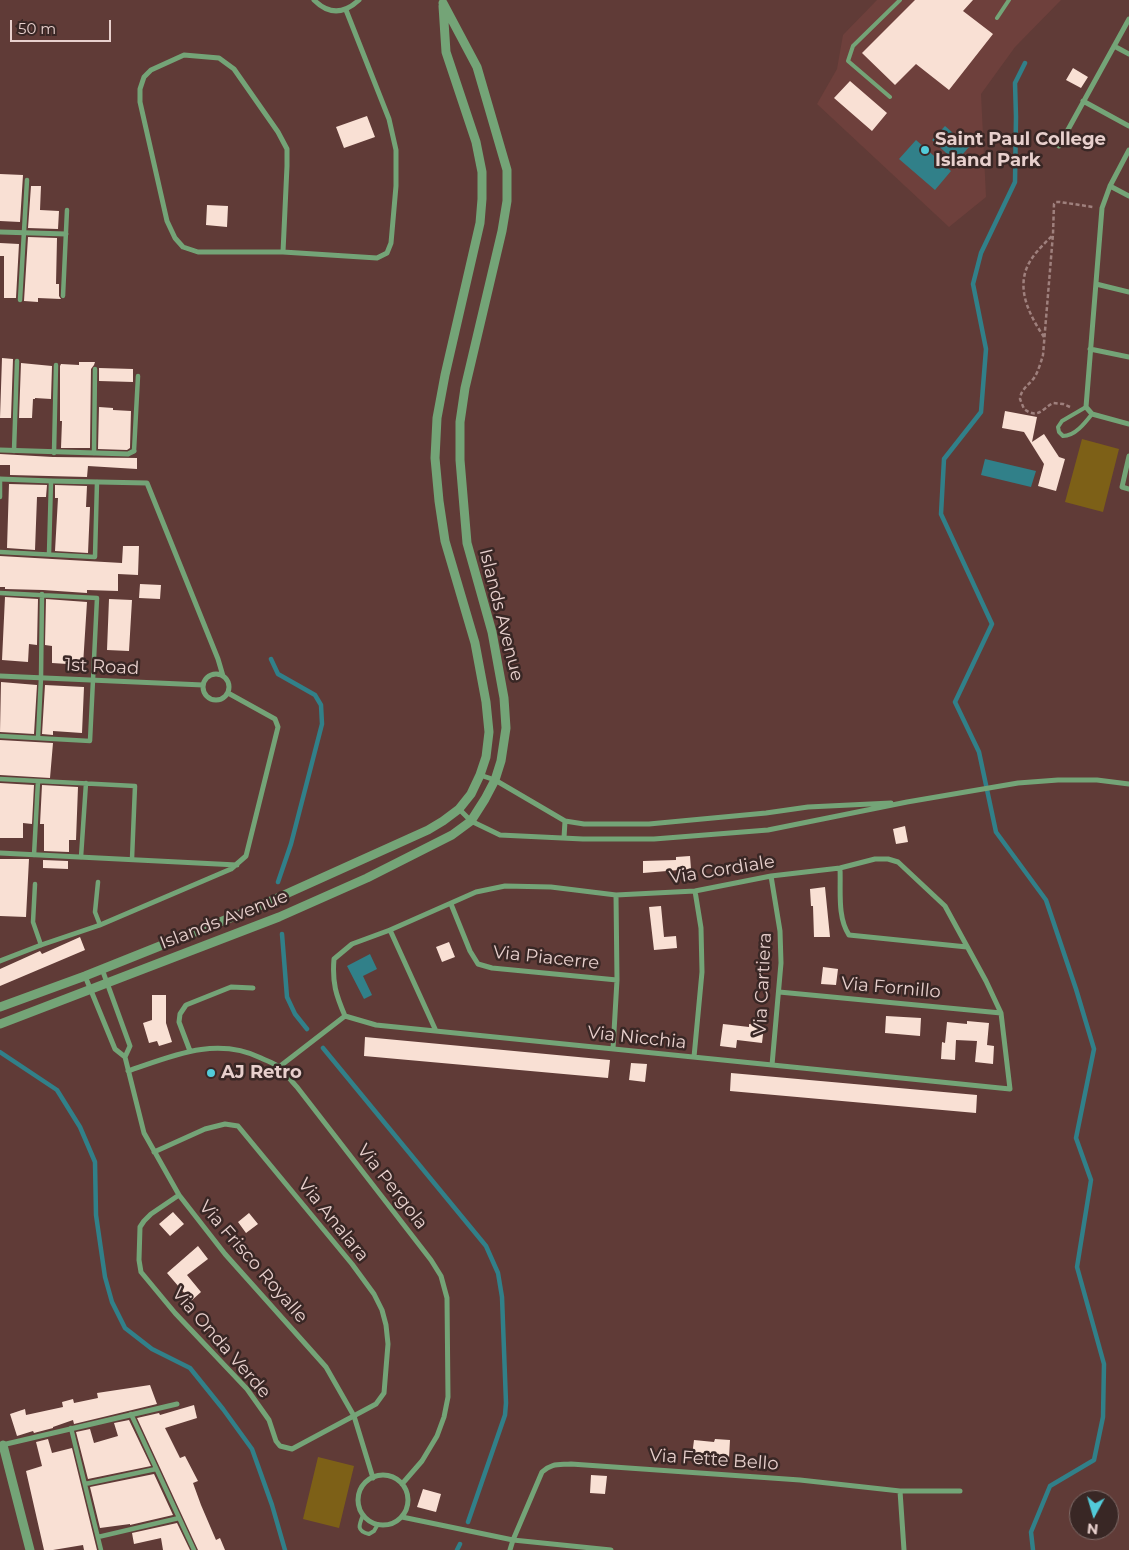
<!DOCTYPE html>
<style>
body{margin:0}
#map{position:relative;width:1129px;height:1550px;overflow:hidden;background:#603b37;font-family:Montserrat,sans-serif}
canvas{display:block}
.north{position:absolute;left:1069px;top:1490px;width:50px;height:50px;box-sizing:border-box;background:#392725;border:1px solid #7f6b68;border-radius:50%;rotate:186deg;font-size:14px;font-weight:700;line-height:20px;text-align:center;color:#e8d0cd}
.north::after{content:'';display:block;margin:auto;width:18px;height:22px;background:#52cbd9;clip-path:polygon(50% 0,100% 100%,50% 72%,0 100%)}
.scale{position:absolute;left:10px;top:20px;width:101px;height:22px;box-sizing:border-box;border:2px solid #e8d0cd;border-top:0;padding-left:6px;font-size:15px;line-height:18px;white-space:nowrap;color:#e8d0cd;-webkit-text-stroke:4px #392725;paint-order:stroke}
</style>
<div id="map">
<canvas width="1129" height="1550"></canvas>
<div class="north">N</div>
<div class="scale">50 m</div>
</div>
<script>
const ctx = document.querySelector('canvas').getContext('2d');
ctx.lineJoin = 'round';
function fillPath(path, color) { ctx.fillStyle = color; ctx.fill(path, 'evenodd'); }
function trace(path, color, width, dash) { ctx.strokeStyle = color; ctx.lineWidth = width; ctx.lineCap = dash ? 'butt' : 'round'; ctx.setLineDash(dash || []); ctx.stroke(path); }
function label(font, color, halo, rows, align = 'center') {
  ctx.font = font + ' Montserrat,sans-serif'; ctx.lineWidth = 5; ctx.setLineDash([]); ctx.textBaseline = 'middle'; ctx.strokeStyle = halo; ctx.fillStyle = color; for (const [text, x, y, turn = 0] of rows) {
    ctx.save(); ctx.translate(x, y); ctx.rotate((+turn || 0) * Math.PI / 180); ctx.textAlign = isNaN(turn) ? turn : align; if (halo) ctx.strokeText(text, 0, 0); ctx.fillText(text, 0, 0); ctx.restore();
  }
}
const built = new Path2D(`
 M877,0H1061L1015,47L981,94L986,197L949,227L817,104L837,69L843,35Z`);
const green = new Path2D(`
 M1082,439L1119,449L1103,512L1065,502Z
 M318,1457L354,1466L339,1528L303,1519Z`);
const water = new Path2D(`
 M945,126L969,147L956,162L932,140Z
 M916,140L951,171L935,190L899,159Z
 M985,459L1036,471L1031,487L981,475Z
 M370,954L377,969L363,976L372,995L364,999L347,966Z`);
const stream = new Path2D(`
 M1025,63L1015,83L1016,117L1015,182L981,253L973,284L986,349L981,412L944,459L941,514L992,624L955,702L979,752L996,832L1046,900L1076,989L1094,1049L1076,1138L1091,1180L1077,1267L1104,1364L1103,1417L1094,1460L1050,1486L1031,1532L1033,1550
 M271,659L278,674L315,695L321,705L322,724L291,844L278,882
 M282,934L287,997L295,1014L307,1029
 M323,1048L486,1246L498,1273L502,1297L506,1403L505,1415L468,1522
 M0,1052L57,1090L80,1127L95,1162L96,1215L105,1277L112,1302L125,1328L152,1349L190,1368L223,1409L252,1449L272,1505L285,1550
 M457,1550L460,1544`);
const building = new Path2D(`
 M915,0H973L963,11L993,34L949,90L916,64L895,85L862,53Z
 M1073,68L1088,77L1081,88L1066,80Z
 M850,81L887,113L872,131L834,98Z
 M367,116L375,137L344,148L336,127Z
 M0,174L23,175L20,222L0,221Z
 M31,186H41L40,210L59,211L58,229L28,228Z
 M207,205L228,206L227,227L206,225Z
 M28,237L57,238L56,284H59V296L61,299L38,298V302L24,301Z
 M0,243L19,244L16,298H4V256H0Z
 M2,358L13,359L11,418H0Z
 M79,362H95L94,365L91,369L90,448H61L62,421H60V366L61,364L79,365Z
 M21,363L52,366L51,399L35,398V399H33L32,418H19Z
 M99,368L133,369V382L99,381Z
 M99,407L113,408V410L131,411L130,448L127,450L98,449Z
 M1005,411L1037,417L1032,442L1044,434L1059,457L1065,459L1056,491L1038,486L1044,464L1024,432L1002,428Z
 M0,454L53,457L137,458V469L88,466L87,477L10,475V465H0Z
 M9,484L47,485L46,497H37L35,550L7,548Z
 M55,485L87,486L86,507H90L88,553L55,551L58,498H55Z
 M123,546H139L138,575L118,574V591L87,590V593L43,590L5,589V587H0V556L122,563Z
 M140,584L161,585L160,599L139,598Z
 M5,597L38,599L37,645L29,644L28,662L2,660Z
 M46,599L87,602L83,665L52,663V646L45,645Z
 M109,599L132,600L129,651L107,650Z
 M1,682L37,685L34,734L0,732Z
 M45,685L84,687L82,733L53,731V735L42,734Z
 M0,740L53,743L50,778L0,775Z
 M0,783L34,785L32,824L23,823V838H0Z
 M42,785L78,787L76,840H69V852L44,851V824H40Z
 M905,826L908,842L896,844L893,829Z
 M690,856L691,869L643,873V861L676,860V857Z
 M0,859H29L26,917L0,916Z
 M43,860L68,861V869L43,868Z
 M825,887L830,937H814L813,906H811L810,889Z
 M661,906L664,937L676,936L677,948L654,950L649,907Z
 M80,937L85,950L0,986V969L40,951L42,954Z
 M449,942L455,957L442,962L436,947Z
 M823,967L838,969L836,985L821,984Z
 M152,995H166V1023L172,1042L159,1046L157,1041L149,1043L143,1023L152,1020Z
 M886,1016L921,1018L920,1036L885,1033Z
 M967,1021L989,1023L987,1045L994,1046L993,1064L975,1062L977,1041L956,1040L955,1060L941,1059L942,1042L945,1043L947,1022L967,1024Z
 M723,1024L749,1027V1024L764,1026L762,1043L737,1040L736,1048L720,1046Z
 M365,1037L610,1060L608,1078L364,1056Z
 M631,1063L647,1064L645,1082L629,1080Z
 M731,1073L977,1095L976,1113L730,1091Z
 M173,1212L184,1224L170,1236L159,1224Z
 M249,1213L258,1224L246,1233L238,1222Z
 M198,1246L208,1259L187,1275L201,1292L191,1301L167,1273Z
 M150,1385L157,1404L74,1424L73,1420L53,1427V1428L34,1433L33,1431L17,1436L10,1414L25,1409L26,1415L63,1407L62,1402L73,1399L74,1403L98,1398L97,1393Z
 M194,1405L197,1418L165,1428L180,1458L185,1456L198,1481L193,1483L201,1505L216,1540L220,1538L225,1550H198L137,1418L159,1413L160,1415Z
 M129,1420L151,1466L88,1479L76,1432L90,1429L94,1443L118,1436L114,1423Z
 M48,1439L52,1453L72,1448L97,1550H84L83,1545L53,1550H44L26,1471L42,1466L36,1442Z
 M715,1439L730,1440L729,1458L709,1455L708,1458L692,1456L694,1440L714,1442Z
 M154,1474L173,1515L130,1525V1524L100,1528L90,1487Z
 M591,1475L607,1476L605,1494L590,1493Z
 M423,1489L441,1494L436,1512L417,1507Z
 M177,1523L190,1550H163L161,1538L134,1544L132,1533Z`);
const path = new Path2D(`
 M1044,337C1030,316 1016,290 1028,265C1034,253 1044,244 1053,235
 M1070,407L1063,404L1053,403C1041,410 1038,419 1024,409L1020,399C1021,389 1028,386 1034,378C1038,372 1041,362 1043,355L1053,234L1054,204L1056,202H1060L1093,207`);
const service = new Path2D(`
 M997,18L1009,0
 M890,97L848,61L853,46L900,0
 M1086,407L1062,421L1058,427L1059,432L1063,436C1075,436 1085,423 1092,414
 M363,1515C359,1525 356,1531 369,1534L374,1531L378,1524`);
const pedestrian = new Path2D(`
 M63,296L67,210
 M20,300L27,180
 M14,451L17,361
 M134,451L138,376
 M54,453L56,365
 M94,453L95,369
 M0,497V479
 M0,552L95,557L97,482
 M49,554L51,481
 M0,593L97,598L90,741L0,736
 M38,738L41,678L42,594
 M0,779L135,786L132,859
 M34,855L38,781
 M81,857L86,783
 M98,882L95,912L100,925
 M35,884L33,922L41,945
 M131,1414L194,1550
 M71,1428L101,1550
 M85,1484L156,1469
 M98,1537L179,1518`);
const minor = new Path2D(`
 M314,0C329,15 344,14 359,0
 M1114,46L1129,54
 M1083,101L1129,126
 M1059,146L1129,19
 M1129,150L1110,186L1102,208L1086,407L1092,414L1129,424
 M1110,186L1129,196
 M0,232L66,234
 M283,252L287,166V149L278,132L234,69L219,58L184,55L151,70L144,77L140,89V102L167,221L175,238L183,247L198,252H283L377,258L387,253L391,243L396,186V150L389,119L346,10
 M1096,284L1129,292
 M1090,349L1129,357
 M0,450L128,454L134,451
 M1129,456L1122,487L1129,489
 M0,479L51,481L147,483L218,659L223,676
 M203 687a13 13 0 1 1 26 0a13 13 0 1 1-26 0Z
 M0,676L203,685
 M480,775L495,780L565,821L584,824H649L766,813L808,807L891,803
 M459,809L471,821L500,835L583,839H654L768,830L907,802L1018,783L1058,780H1097L1129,784
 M564,838L565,821
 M0,853L237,865
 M875,859H888L898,862L945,906L986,981L1001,1013L1010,1089L376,1025L345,1016C336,995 332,983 334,959L352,944L390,930L476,892L505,886L551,887L616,895L695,891L771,876L840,868Z
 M840,868C841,890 837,917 849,935L967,947
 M771,876L780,931L781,963L772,1065
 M451,904L470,951L478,964L492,968L617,980
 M390,930L436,1031
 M0,961L41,945L100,925L231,869L246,856L278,727L275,719L228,693
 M102,969L130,1046L125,1057L144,1133L179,1195L225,1254L326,1367L354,1416L373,1478
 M85,976L115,1049L125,1057
 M779,992L1001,1013
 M613,1049L617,980L616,895
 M190,1051L179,1022L180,1014L186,1005L231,987L253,988
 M694,1057L702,972L701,928L695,891
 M279,1067L345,1016
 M128,1071C172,1056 216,1036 261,1058C267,1061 274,1063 279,1067C285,1072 291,1081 297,1087L431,1260L441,1276L447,1298L448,1397L444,1417L437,1436L422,1461L402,1484
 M154,1152L205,1129L225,1124L238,1126L352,1264L374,1294L382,1310L386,1325L388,1344L384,1393L376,1404L292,1449L280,1446L276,1441L269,1420L247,1389L175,1313L141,1272L139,1260L140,1227L144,1221L151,1214L179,1195
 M2,1445L177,1404
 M358 1500a25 25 0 1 1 50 0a25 25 0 1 1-50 0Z
 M900,1491L904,1550
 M402,1517L513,1540L611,1550
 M510,1550L513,1540L542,1472C552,1463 558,1465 571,1464L800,1480L900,1491H960`);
const tertiary = new Path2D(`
 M0,1007L85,976L255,908L428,830L443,821L459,809L471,794L480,775L486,757L489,732L486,702L475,643L445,541L439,501L435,458L437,418L445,375L480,223L482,199V172L476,142L446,52L443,6
 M0,1024L279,917L367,878L452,835L471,821L485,799L495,780L501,761L506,728L504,698L492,632L467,543L460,460V422L465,388L502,231L507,201V170L477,67L443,3
 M3,1445L30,1550`);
const markers = [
 [925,150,5,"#52cbd9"],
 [211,1073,5,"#52cbd9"]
];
const poiNames = [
 ["Saint Paul College",935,140],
 ["Island Park",935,161],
 ["AJ Retro",221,1073]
];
const streetNames = [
 ["Islands Avenue",501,615,76],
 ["1st Road",102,667,3],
 ["Via Cordiale",722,870,-9],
 ["Islands Avenue",224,920,-21],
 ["Via Piacerre",546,958,6],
 ["Via Cartiera",763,984,-87],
 ["Via Fornillo",891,988,5],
 ["Via Nicchia",637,1038,6],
 ["Via Pergola",392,1187,52],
 ["Via Analara",333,1220,51],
 ["Via Frisco Royalle",253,1262,49],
 ["Via Onda Verde",221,1343,49],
 ["Via Fette Bello",714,1460,4]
];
fillPath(built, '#6e403c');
fillPath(green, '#7d6017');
fillPath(water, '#318089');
trace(stream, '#318089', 4.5);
fillPath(building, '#f9e0d4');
trace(path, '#9f807d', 2.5, [4, 2.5]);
trace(service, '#74a477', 4);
trace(pedestrian, '#74a477', 4.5);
trace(minor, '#74a477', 5);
trace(tertiary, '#74a477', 9);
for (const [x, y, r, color] of markers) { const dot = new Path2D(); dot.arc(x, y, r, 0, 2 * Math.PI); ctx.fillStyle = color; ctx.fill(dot); trace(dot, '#392725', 2); }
label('bold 18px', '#e8d0cd', '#392725', poiNames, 'left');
label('18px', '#e8d0cd', '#392725', streetNames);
</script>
